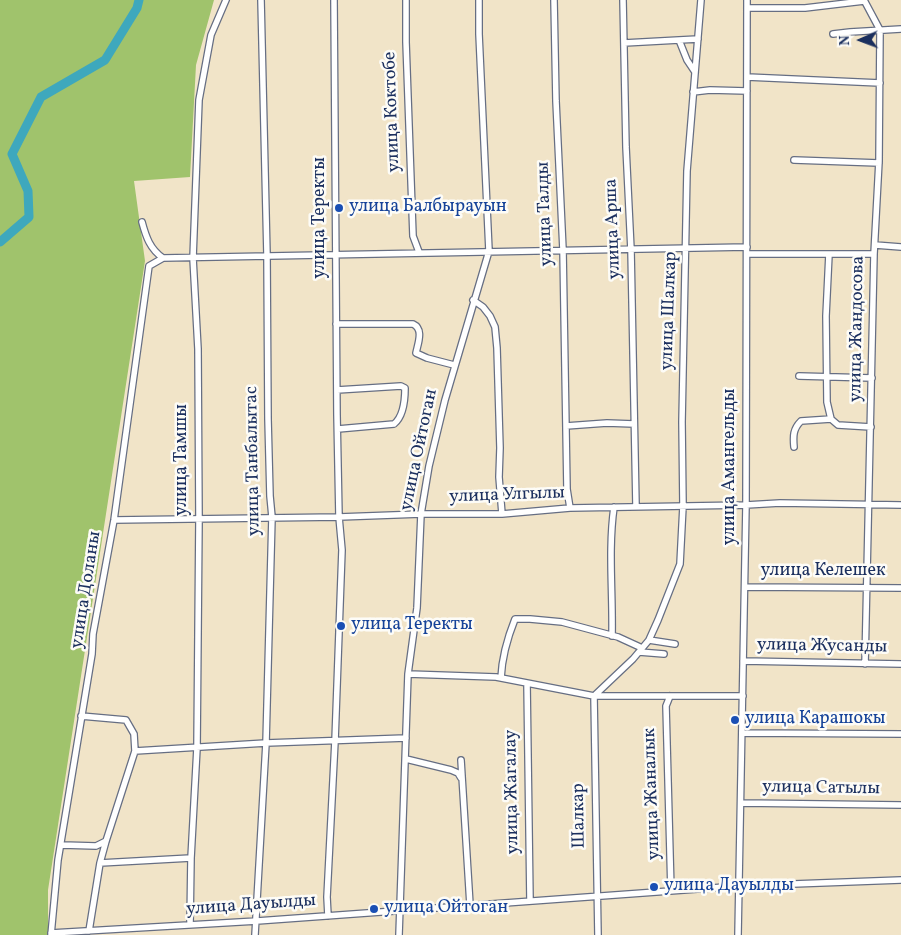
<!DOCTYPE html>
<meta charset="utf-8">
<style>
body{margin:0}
#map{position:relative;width:901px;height:935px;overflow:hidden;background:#f1e4c8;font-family:Vollkorn,serif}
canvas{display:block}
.north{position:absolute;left:836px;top:15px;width:50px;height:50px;-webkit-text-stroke:4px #fdfcf7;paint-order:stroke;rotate:268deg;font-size:14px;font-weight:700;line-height:20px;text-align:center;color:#1b2f5e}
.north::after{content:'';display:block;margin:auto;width:18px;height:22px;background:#1b2f5e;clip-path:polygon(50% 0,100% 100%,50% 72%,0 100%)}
</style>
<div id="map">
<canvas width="901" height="935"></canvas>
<div class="north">N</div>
</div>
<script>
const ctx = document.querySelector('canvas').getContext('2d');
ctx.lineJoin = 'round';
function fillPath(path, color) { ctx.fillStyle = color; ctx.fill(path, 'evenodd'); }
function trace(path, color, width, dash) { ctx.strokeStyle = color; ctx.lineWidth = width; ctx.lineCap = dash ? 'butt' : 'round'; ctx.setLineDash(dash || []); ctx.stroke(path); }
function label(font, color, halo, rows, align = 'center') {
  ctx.font = font + ' Vollkorn,serif'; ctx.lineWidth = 5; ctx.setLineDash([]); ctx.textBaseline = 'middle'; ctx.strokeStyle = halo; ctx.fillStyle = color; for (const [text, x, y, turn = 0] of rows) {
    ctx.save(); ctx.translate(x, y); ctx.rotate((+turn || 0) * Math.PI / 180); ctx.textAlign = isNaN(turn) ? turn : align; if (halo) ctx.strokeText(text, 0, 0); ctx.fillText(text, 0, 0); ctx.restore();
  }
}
const green = new Path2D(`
 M0,0H214L196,65L190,177L134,181L145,261L48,890V935H0Z`);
const river = new Path2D(`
 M0,242L29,217L28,191L12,154L41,97L105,60L137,8L139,0`);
const minor = new Path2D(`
 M406,0V42L413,236L419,252
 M554,0L556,101L563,250L567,489L570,508
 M623,0L626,147L631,250L636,506
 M864,0L880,30L879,161L874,254L865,664
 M747,8H805L864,1
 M833,34L850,32L901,29
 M679,40L698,39
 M624,43L679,40L687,60L695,72
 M747,77L880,83
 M693,92L710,90L747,91
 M794,160L879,163
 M142,222C146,237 150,249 163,258
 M875,245L901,247
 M747,254H874
 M829,254L826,316L827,402L831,419L838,425L871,427
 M473,300L483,307L490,316L495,327L497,348L500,448L499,477L502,514
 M336,324H413C424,329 418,343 416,353L427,358L454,365
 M799,376L872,378
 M337,390L401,386L405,388C405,400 404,416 394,424L338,429
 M566,426L607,423L634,424
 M794,447C793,436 793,429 801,421L831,419
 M114,520L339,517L421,514H502L570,508L746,505L780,503L901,505
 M745,587L901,588
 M612,636C613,593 608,550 614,507
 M649,640L675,644
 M639,652L664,654
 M743,661L901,664
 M408,674L496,677L594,696H743
 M501,678C502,656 507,639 515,619H530L562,622L618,637L642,648
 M527,683L530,901
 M670,696L666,706L671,891
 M81,716L126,720L134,734L135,751L266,743L406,738
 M742,733L901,734
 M406,759L451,770L458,773L461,778
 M461,760L470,905
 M741,803L901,805
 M62,845L96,846L106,841
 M100,863L106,841L135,751
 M328,916L327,897L335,741L342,550L339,517L337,415L334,0
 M190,925L191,858L197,748L199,519L198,349L193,258L199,100L211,35L226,0
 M89,931L100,863L191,858
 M51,933L257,921L739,886L901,880
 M51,935L58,860L92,654L93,634L114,520L149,266L163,258L747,247
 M255,935L266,743L272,517L270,496L268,419L267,255L261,0
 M399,935L408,674L417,608L421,514L429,466L445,400L489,251L479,34V0
 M598,935L594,696L633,659L649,640L658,620L680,564L683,506L682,422L687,171L701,0
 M738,935L746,505L747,0`);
const markers = [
 [339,208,5,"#1a4fb4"],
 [341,626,5,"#1a4fb4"],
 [735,720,5,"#1a4fb4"],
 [654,887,5,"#1a4fb4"],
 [374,909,5,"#1a4fb4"]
];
const streetNames = [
 ["улица Коктобе",393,112,-92],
 ["улица Талды",546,214,-92],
 ["улица Теректы",321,218,-90],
 ["улица Арша",614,229,-92],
 ["улица Шалкар",670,311,-88],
 ["улица Жандосова",858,329,-89],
 ["улица Ойтоган",420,450,-78],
 ["улица Тамшы",183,460,-90],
 ["улица Танбалытас",254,461,-91],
 ["улица Амангельды",731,467,-90],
 ["улица Улгылы",507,496,-2],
 ["улица Келешек",823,572],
 ["улица Доланы",87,590,-81],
 ["улица Жусанды",822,647,1],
 ["улица Сатылы",821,789,1],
 ["улица Жагалау",513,792,-91],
 ["улица Жаналык",653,794,-92],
 ["Шалкар",580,816,-91],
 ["улица Дауылды",251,906,-4]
];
const transitNames = [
 ["улица Балбырауын",349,208],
 ["улица Теректы",351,626],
 ["улица Карашокы",745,720],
 ["улица Дауылды",664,887],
 ["улица Ойтоган",384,909]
];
fillPath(green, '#a0c36c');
trace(river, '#3ea8bd', 9);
trace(minor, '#666e83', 8);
trace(minor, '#fff', 5.5);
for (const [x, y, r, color] of markers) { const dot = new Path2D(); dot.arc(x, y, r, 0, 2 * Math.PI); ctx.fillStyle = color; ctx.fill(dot); trace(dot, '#fdfcf7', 2); }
label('18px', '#1b2f5e', '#fdfcf7', streetNames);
label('18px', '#164399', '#fdfcf7', transitNames, 'left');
</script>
